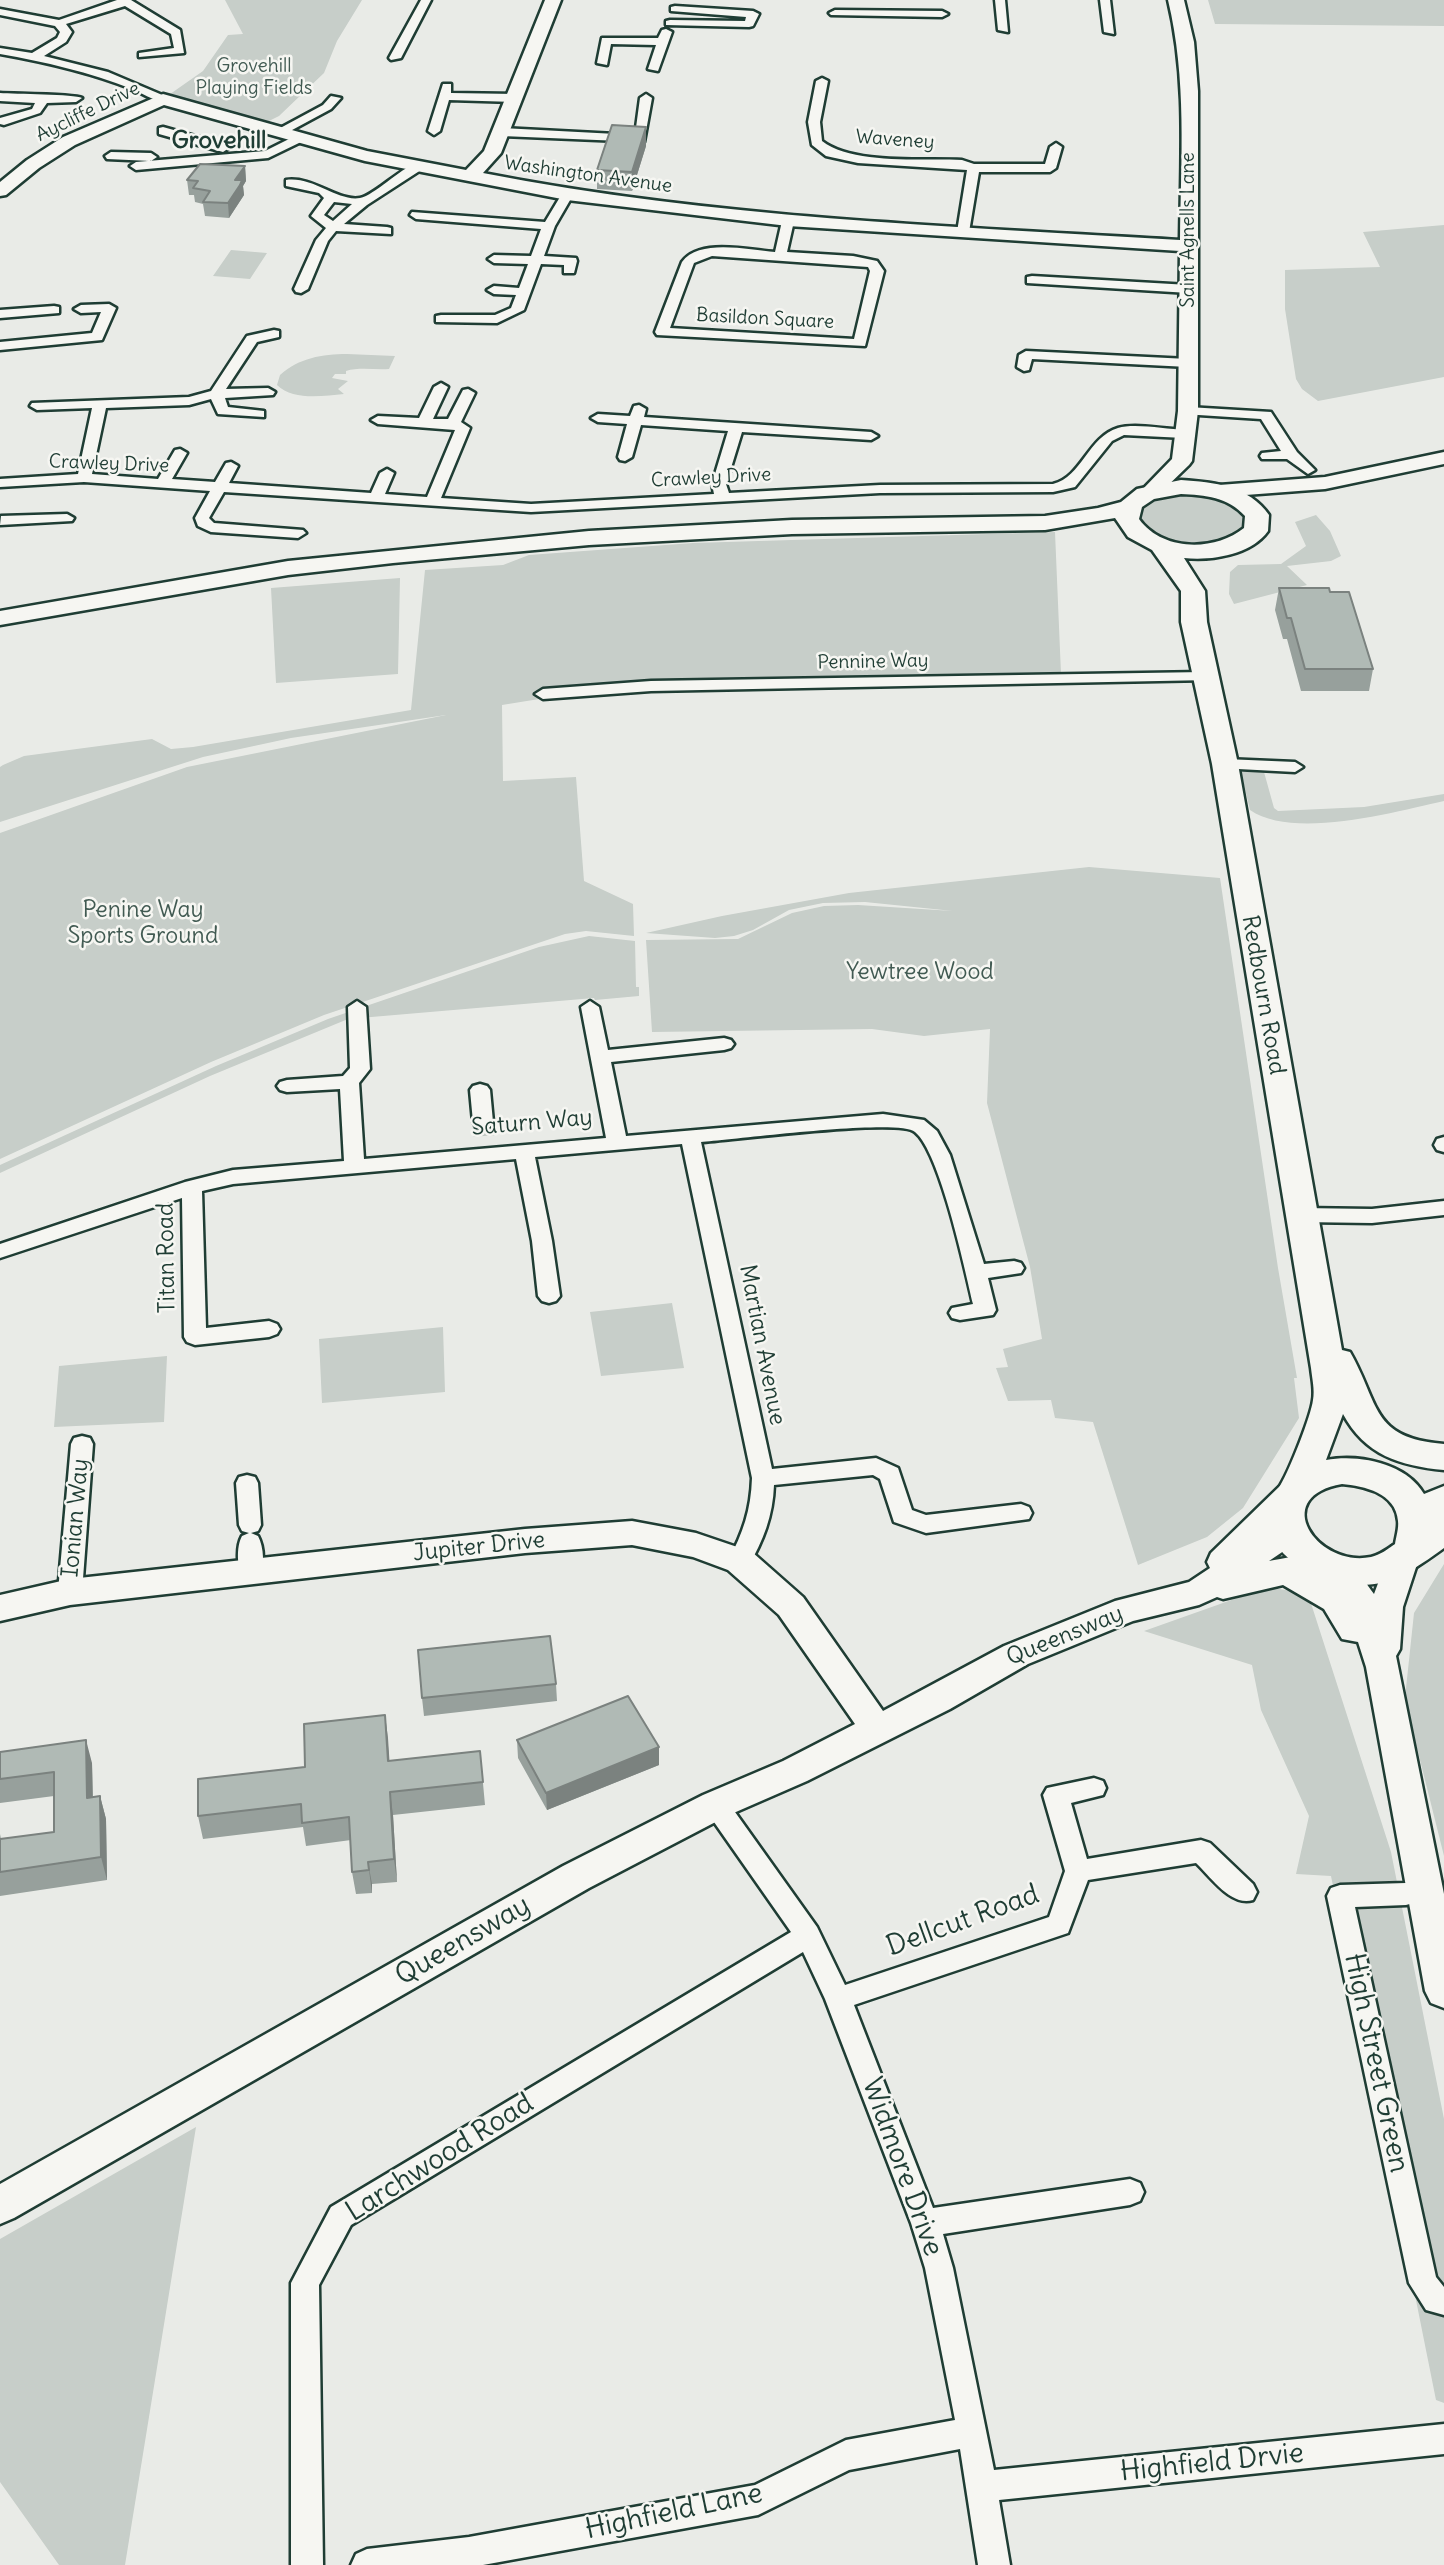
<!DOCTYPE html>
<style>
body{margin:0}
canvas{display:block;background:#e9ebe7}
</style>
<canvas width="1444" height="2565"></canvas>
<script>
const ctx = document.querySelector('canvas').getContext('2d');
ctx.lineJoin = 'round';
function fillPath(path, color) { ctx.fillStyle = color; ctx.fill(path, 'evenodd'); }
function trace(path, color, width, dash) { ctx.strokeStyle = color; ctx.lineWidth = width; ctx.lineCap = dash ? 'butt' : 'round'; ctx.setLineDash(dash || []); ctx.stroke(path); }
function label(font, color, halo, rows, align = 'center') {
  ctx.font = font + ' Delius,sans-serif'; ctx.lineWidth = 5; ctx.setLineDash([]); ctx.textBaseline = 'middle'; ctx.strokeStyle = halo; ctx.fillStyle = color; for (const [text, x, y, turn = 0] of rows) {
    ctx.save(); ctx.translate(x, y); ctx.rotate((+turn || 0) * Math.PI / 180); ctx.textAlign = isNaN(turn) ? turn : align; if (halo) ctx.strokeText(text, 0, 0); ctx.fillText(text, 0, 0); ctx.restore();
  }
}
const green = new Path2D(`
 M225,0H362L337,41L324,73L279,116L257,127L163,99L203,71L228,35L243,34Z
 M1208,0H1444V26L1215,24Z
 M1444,225V377L1318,401L1302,389L1296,379L1285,309V270L1380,267L1363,232Z
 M231,250L267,253L250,279L213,276Z
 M347,354L395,356L389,369C375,370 359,367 346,371V374H335L332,378L348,381L338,389L344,394C323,396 293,401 277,385L280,375C299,358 322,354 347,354Z
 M1169,492H1203L1242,508C1245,515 1248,521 1244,529C1238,542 1196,548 1182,546C1169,543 1154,535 1141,529L1136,513L1143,503Z
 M1316,515L1330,531L1341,556L1331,561L1287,566L1307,585L1234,604L1229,594L1230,572L1238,565L1281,564L1306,546L1295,522Z
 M1055,532L1061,674L651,681L502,705L503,781L576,777L584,881L633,904L634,936L586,931L565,934L324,1015L211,1062L0,1159V833L187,767L446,715L291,738L203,757L0,822V767L3,765L24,756L152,739L171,749L193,747L411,710L425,570L503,565L529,555L693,543Z
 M400,578L398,674L276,683L271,588Z
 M1241,772H1264L1274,808L1278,811L1364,807L1444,794V801C1395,812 1293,840 1250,810Z
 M1089,867L1220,878L1278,1268L1297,1378H1294L1299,1418L1243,1508L1207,1537L1138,1565L1093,1422L1055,1418L1051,1400L1008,1401L996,1368L1008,1367L1003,1349L1042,1339L1030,1267L987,1103L990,1029L924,1036L872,1029L652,1032L646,940L738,939L792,913L824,906L858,905L953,911L865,902L823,903L789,910L753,930L734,936L715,938L646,933L722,916L849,893Z
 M589,936L635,941L636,987H639V996L595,1000L594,998L348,1019L210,1076L0,1173V1165L216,1066L328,1019L539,947Z
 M672,1303L684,1368L601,1376L590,1312Z
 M443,1327L445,1392L322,1403L319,1339Z
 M167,1356L164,1422L54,1427L59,1366Z
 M1444,1564V1856L1418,1752L1404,1707L1414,1613Z
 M1268,1587L1308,1594L1391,1852L1444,2119V2403L1436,2400L1331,1876L1296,1874L1309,1816L1261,1710L1252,1665L1144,1631Z
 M196,2127L125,2565H59L0,2482V2239Z`);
const streetTunnel = new Path2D(`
 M483,1122L484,1136`);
const street = new Path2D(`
 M117,0H131L180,30L184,53L139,57V53L174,48L171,34L125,6L66,24L72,32L66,42L44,56L108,72L167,97V101C155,103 143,93 132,89C89,72 45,62 0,54V48L32,53L57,38L60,32L55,26L0,15V9L59,20Z
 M421,0H431L401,58L391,60L389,58Z
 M995,0H1005L1008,32L998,30Z
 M1100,0H1110L1114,34L1104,32Z
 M675,6L753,11L759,14L753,26L749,27L666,25V21L670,20L745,21L746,17L671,11V7Z
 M835,10L942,11L948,14L942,17L831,15L829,13Z
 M666,29L672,32L658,71L648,69L656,45L611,44L607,65L597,63L602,38H658L662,30Z
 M822,78L828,81L820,122L822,141C853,165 923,158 962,160L974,164H1045L1050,147L1056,143L1062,147L1056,168L1050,172H979L969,232L968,235H958L957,232L967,170L858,163L826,156L812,145L808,122L816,81Z
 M443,84H451V93L515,94L521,98L515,102L449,100L440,131L434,135L428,131Z
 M0,93C14,94 75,94 82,98L76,102L47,103L40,113L4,125L0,124V118L32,109L35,103L0,101Z
 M646,94L652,98L644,142L502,136L496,132L502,128L635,135L640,98Z
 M331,96L341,98L331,109L281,136L271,133L323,105Z
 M163,127L227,145L229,148L223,152L159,134V128Z
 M297,135L303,139L301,142L268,158L136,170L130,166L136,162L265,151Z
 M111,152L151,153L157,157L151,161L107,159L105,156Z
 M417,163L421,164V170L367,205L344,224L387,227L391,228V234L336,231L328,241L308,289L301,293L296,292L294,289L316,240L326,228L311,216L324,198L319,193L286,186V180C313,176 338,202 360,198C375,195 399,169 417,163ZM334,202L352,204L333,221L324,215Z
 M567,191L573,195L555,226L544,256L576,258L577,261L574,273H564V265L541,264L524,310L497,323L436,322V316L441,315H495L511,308L516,295L494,294L487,290L494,286L519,288L528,264L494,263L488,259L494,255L531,256L541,229L416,219L410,215L412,212L545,222L563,192Z
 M788,217L794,221L787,252L853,256L877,261L884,271L865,346L657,335L655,332L682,262C699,238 749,250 775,252L782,221ZM712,256L868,267L870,271L854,339L670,328L694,263Z
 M1032,276L1189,285L1196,289L1189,293L1027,283V277Z
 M109,304L116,308L102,340L0,350V342L92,333L101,312L81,313L74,309L81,305Z
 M54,306L59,307V313L0,318V310Z
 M274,330L279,331V337L257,342L226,389L268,388L275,392L273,395L225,398L228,407L264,411V417L218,414L211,399L189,405L106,408L92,474L158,479L175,450L180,449L187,453L172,479L215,482L226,463L231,462L238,466L229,483L371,493L380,473L387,469L394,473L385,494L427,497L455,430L378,424L371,420L378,416L419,418L434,387L441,383L448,387L433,419H448L463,390L468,389L475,393L461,422L470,428L441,498L531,504L714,494L712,484L728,431L641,425L632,457L625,461L620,460L618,457L627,424L598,422L591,418L598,414L630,416L634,406L639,405L646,409L644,417L871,432L878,436L871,440L742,432L726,484L729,493L880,485L1053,484C1082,477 1088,437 1118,428C1134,423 1166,429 1184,430L1191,434L1184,438L1124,435L1112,441L1075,487L1053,492L880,493L531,512L224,492L209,518L214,523L303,530L306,533L298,538L211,532L198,526L195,518L210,491L84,482L0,487V479L78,474L92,408L37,410L30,406L32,403L189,397L211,391L247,336Z
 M1026,351L1188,359L1195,363L1188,367L1032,359L1029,370L1024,371L1017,367L1019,355Z
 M1188,407L1271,412L1297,452L1315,470L1308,474L1287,459H1262L1260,456L1262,453L1281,451L1261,419L1183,414V408Z
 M67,514L74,518L72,521L0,525L1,516Z
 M1204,672L1212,677L1210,680L651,691L543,699L535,694L543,689L651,681Z
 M1225,759L1295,762L1303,767L1295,772L1219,768L1217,764L1219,760Z
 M357,1001L366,1007L370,1069L359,1083L364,1159L606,1138L581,1007L590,1001L599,1007L608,1050L724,1038L731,1040L734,1044L731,1048L724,1050L611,1062L626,1136L883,1114L924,1120L937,1131L950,1155L984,1264L1014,1261L1021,1263L1024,1268L1021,1273L988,1278L996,1310L993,1315L960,1320L952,1318L949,1313L952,1308L973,1304C965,1270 940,1152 915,1132C898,1118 733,1140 701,1142L772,1469L876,1458L898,1468L912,1510L926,1515L1021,1504L1029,1507L1032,1513L1029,1519L926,1533L894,1522L880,1479L873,1475L774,1485C773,1516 763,1541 748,1567L740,1570L732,1567L728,1561C743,1533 751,1510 752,1478L682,1144L535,1157L552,1241L560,1296L556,1301L549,1303L542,1301L538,1296L532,1241L516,1159L233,1184L202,1191L206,1328L269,1321L277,1324L280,1329L277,1334L269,1337L195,1345L187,1342L184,1337L182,1198L0,1258V1244L185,1182L233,1170L344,1161L340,1089L287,1092L280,1090L277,1086L280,1082L287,1080L343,1076L350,1068L348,1007Z
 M480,1084L487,1086L490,1090L493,1122L490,1127H476L473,1122L470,1090L473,1086Z
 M1444,1137V1152L1437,1150L1434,1145L1437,1139Z
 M1444,1201V1215L1372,1223L1301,1222L1294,1220L1291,1215L1294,1210L1301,1208L1372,1209Z
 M82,1436L90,1438L93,1444L82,1592L78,1598L70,1601L62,1598L58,1592L71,1444L74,1438Z
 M247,1475L255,1477L258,1483L261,1525L258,1531L251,1533L258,1536C264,1547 265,1567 259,1578L251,1581L243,1578C237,1568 236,1547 242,1536L249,1533L242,1531L239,1525L236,1483L239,1477Z
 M1094,1778L1103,1781L1106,1788L1103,1795L1071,1803L1087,1859L1201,1840L1210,1843L1253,1884L1257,1892L1253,1900C1231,1907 1211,1877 1196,1863L1088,1880L1068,1933L854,2005L933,2208L1130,2179L1140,2183L1144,2192L1140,2201L1130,2205L943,2234L953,2268L994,2470L1444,2424V2454L999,2500L1010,2565H978L960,2449L849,2470L758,2515L483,2565H351L356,2554L367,2549L469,2537L755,2485L846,2440L955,2420L925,2268L911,2223L825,1999L803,1952L351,2225L319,2285L323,2565H291V2283L331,2207L791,1932L707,1812L703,1805L707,1798L716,1795L725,1798L817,1927L845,1985L1049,1917L1065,1871L1043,1795L1047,1788Z
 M1423,1879L1432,1882L1436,1890L1432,1898L1406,1905L1355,1907L1436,2277L1444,2287V2315L1426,2310L1409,2283L1327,1896L1331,1888L1340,1885L1406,1883Z`);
const secondary = new Path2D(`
 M545,0H561L501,153L483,173C712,218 947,226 1180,240C1181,159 1187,79 1168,0H1184L1194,42L1198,91V411L1192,461L1189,465L1157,496H1143L1140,492L1172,459L1178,411L1180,251L788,226L567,200L365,161L164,105L75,145L39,168L6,195L0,196V182L27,160L63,137L163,94L367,151L466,170L484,151Z
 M1444,452V464L1325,489L1219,497L1212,495L1209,491L1212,487L1219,485L1325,477Z
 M1293,1480L1304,1484L1309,1492L1285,1520L1300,1522L1305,1531L1300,1540L1269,1561C1290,1558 1334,1546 1350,1562C1359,1571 1366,1584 1374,1594L1392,1546L1404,1542L1416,1546L1420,1555L1403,1607L1400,1649L1396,1656L1444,1894V2008L1431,2003L1425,1991L1366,1667L1358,1642L1342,1639L1324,1609L1283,1585L1223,1599L1217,1597L1199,1605L1133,1621L1028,1664L950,1709L807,1781L729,1815L589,1888L14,2218L0,2224V2184L563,1866L703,1795L783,1761L855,1724L779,1615L728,1570L693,1557L632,1545L525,1553L70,1605L0,1621V1595L70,1579L525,1529L632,1521L696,1533L752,1552L803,1597L883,1711L1004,1646L1115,1601L1189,1582L1210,1568L1207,1562L1211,1553L1282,1484Z`);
const primary = new Path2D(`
 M1181,480C1214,482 1249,486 1269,515L1268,531C1251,555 1211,561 1184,558L1205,591L1207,622L1238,764L1342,1350L1350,1352C1380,1404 1370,1438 1444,1444V1470C1400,1466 1365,1455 1343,1414L1326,1460C1359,1454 1406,1463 1424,1494L1444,1486V1548C1404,1577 1377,1595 1327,1579C1297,1570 1261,1544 1269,1508C1271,1500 1277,1492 1281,1484C1290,1469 1311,1416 1313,1400C1315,1390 1312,1378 1311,1368L1212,764L1181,622V591L1152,550L1128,537L1115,518L1045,530L792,534L589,545L393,563L288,575L0,625V611L288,561L589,531L792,520L1045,516L1098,508L1121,502L1137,489ZM1181,494C1205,495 1228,497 1245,516L1244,528C1214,552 1162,551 1139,519L1142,507L1154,499ZM1342,1484C1364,1486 1396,1493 1398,1521C1399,1528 1396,1537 1395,1544C1388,1549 1380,1555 1371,1557C1318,1568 1268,1497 1342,1484Z`);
const wall = new Path2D(`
 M646,127V146L632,191L597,189V170Z
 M245,166L246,181L243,186L244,195L229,218L205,216L203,204L195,202L194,195H189L187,180Z
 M1279,588L1330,592L1373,669L1369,691H1301L1287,639H1283L1275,610Z
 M556,1684L557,1701L424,1716L422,1698Z
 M385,1715L389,1761L480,1751L485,1805L393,1815L397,1882L372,1884V1893L356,1894L352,1872L351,1840L306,1846L303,1827L203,1839L198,1816L305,1767Z
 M517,1740L659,1765L547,1810L518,1758Z
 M0,1752L92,1763L93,1797L100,1796L106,1819L107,1880L0,1896V1834L1,1839L54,1832V1796L0,1803Z`);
const shadedWall = new Path2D(`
 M646,127V146L632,191V172Z
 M245,166L246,181L243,186L244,195L229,218L228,203L235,180Z
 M385,1715L388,1738L391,1785L388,1761Z
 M86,1740L92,1763L93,1821L87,1798Z
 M659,1747V1765L547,1810L546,1793Z
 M390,1792L393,1815L397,1882L394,1859Z
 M100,1796L106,1819L107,1880L101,1857Z
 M368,1862L372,1884V1893L369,1870Z`);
const building = new Path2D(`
 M612,125L646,127L632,172L597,170Z
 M200,164L245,166L235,180H242L240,185L228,203L203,202L210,191L193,188L198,181L187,180Z
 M1279,588H1329L1330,592H1349L1373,669H1305L1291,618H1287Z
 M550,1636L556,1684L422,1698L418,1650Z
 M628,1696L659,1747L546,1793L517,1740Z
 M385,1715L388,1761L480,1751L483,1782L390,1792L394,1859L368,1862L369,1870L352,1872L349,1817L302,1823L301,1804L198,1816V1779L305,1767L304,1724Z
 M86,1740L87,1798L100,1796L101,1857L0,1872V1839L54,1832V1772L0,1779V1752Z`);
const farParknames = [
 ["Grovehill",254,67],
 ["Playing Fields",254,89]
];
const farStreetnames = [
 ["Aycliffe Drive",88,112,-26],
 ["Waveney",895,140,4],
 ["Washington Avenue",588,175,8],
 ["Saint Agnells Lane",1189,230,-90],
 ["Basildon Square",765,319,3],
 ["Crawley Drive",109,464,2],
 ["Crawley Drive",711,478,-3],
 ["Pennine Way",873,662,-1]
];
const parkNames = [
 ["Penine Way",143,910],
 ["Sports Ground",143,936],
 ["Yewtree Wood",920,972]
];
const streetNames = [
 ["Redbourn Road",1263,995,80],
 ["Saturn Way",532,1123,-5],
 ["Titan Road",167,1258,-91],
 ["Martian Avenue",762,1345,79],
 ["Ionian Way",76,1518,-85],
 ["Jupiter Drive",479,1547,-6],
 ["Queensway",1065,1636,-22]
];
const farDistrictnames = [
 ["Grovehill",219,141]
];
const nearStreetnames = [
 ["Dellcut Road",963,1921,-20],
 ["Queensway",463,1941,-30],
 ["High Street Green",1376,2063,78],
 ["Larchwood Road",440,2158,-32],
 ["Widmore Drive",902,2167,70],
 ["Highfield Drvie",1212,2463,-6],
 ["Highfield Lane",674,2512,-12]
];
fillPath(green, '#c7cec9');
trace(streetTunnel, '#c1c8c3', 21, [21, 10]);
trace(street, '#1f3d34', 5);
trace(secondary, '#1f3d34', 5);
trace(primary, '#1f3d34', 5);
fillPath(street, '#f6f6f2');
fillPath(secondary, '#f6f6f2');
fillPath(primary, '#f6f6f2');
fillPath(wall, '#97a09c');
fillPath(shadedWall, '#7b827f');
fillPath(building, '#b0bab5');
trace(building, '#7b827f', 2);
label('19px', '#415a52', '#f6f6f2', farParknames);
label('19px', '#1f3d34', '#f6f6f2', farStreetnames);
label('23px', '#415a52', '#f6f6f2', parkNames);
label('23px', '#1f3d34', '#f6f6f2', streetNames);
label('bold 24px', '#1f3d34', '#f6f6f2', farDistrictnames);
label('28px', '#1f3d34', '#f6f6f2', nearStreetnames);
</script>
